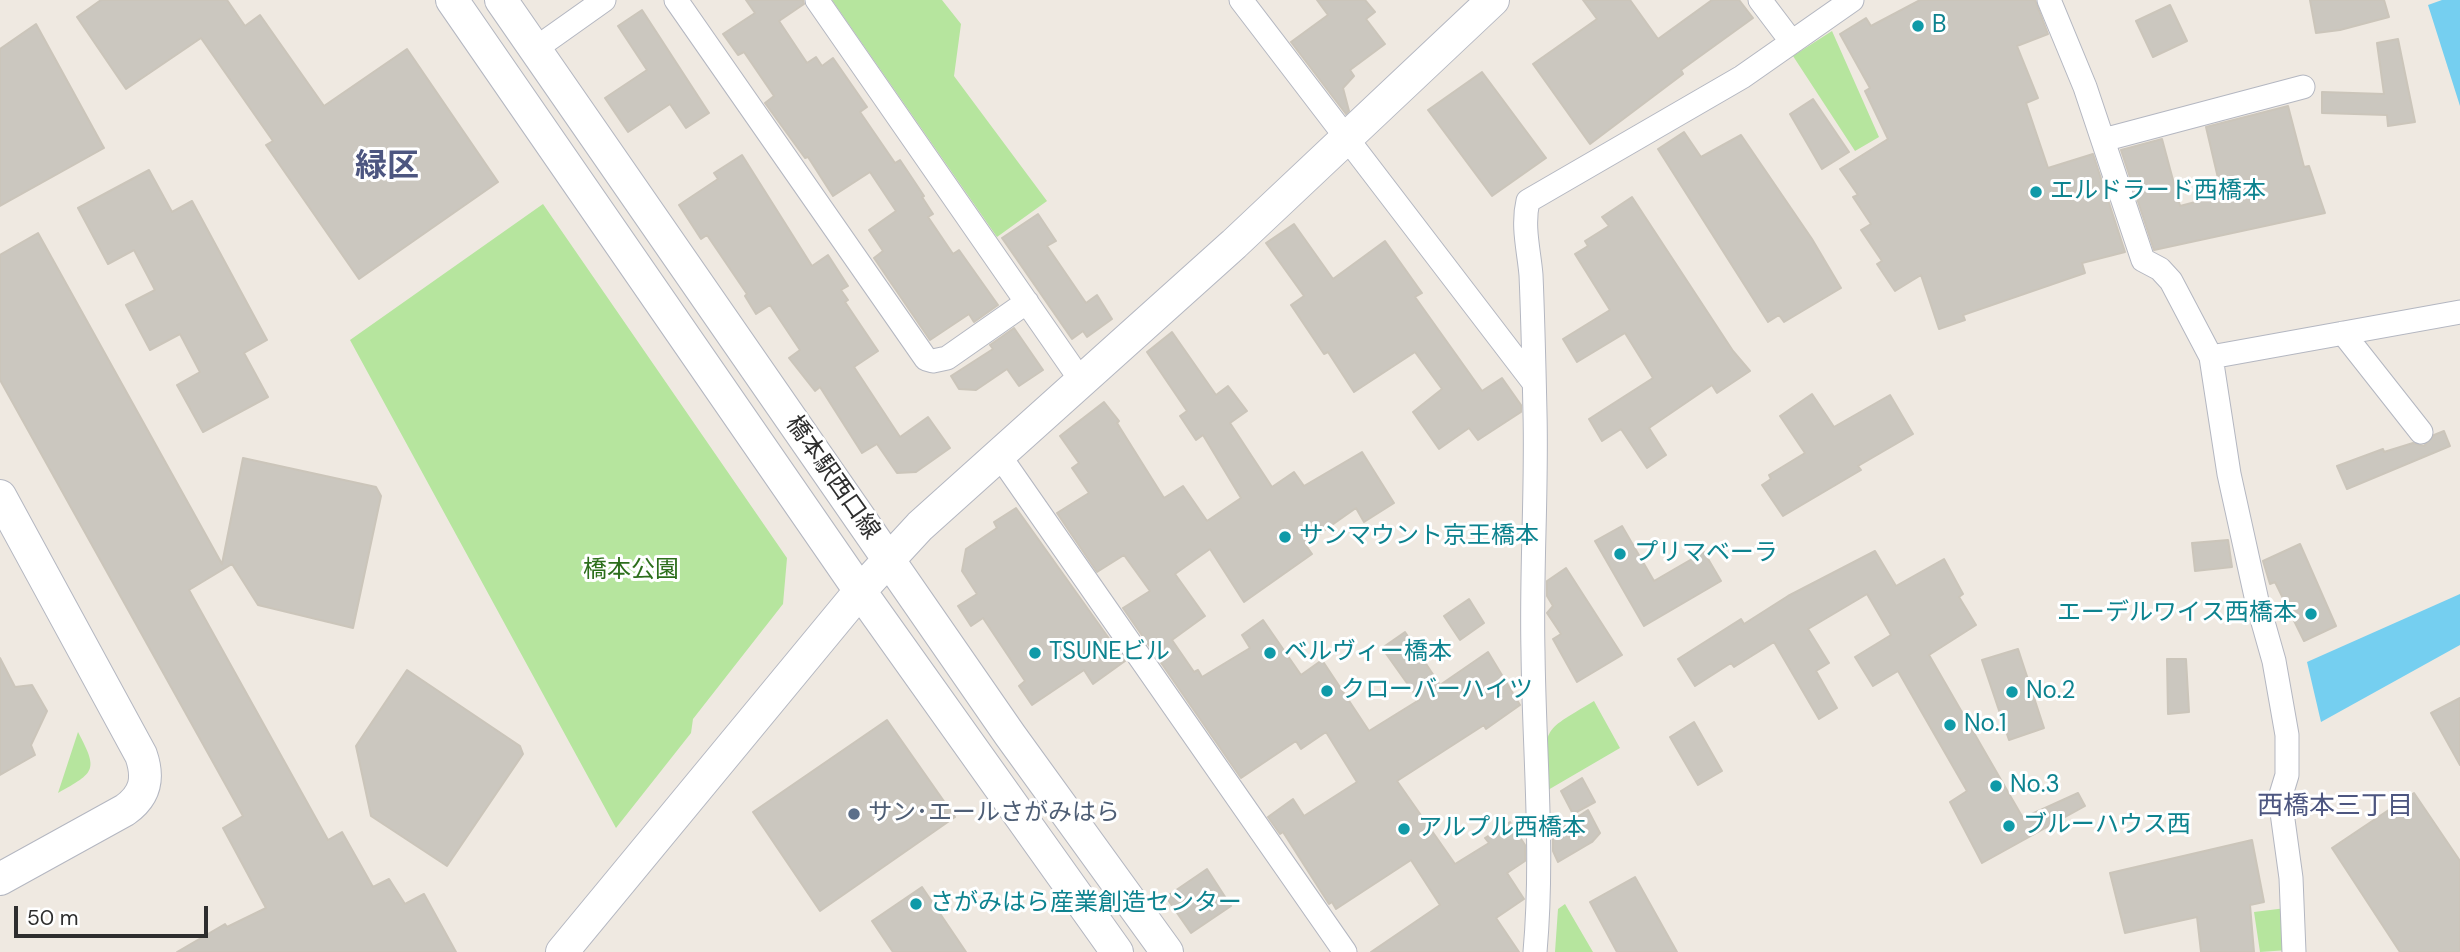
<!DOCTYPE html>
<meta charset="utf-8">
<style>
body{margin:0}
#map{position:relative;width:2460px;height:952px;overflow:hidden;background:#efe9e1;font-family:"DM Sans",sans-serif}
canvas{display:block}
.scale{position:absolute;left:14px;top:906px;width:194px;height:32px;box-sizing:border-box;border:4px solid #2e2e2e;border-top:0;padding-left:9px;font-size:21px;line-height:24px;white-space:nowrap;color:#2e2e2e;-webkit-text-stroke:5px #fff;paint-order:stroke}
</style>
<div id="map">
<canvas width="2460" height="952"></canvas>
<div class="scale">50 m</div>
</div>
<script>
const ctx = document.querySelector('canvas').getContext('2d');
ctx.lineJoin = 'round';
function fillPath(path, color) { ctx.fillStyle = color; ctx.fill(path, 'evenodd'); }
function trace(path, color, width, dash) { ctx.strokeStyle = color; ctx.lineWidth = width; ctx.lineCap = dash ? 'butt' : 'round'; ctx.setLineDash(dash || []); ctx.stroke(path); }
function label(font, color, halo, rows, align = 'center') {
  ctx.font = font + ' "DM Sans","Noto Sans JP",sans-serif'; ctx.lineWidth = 6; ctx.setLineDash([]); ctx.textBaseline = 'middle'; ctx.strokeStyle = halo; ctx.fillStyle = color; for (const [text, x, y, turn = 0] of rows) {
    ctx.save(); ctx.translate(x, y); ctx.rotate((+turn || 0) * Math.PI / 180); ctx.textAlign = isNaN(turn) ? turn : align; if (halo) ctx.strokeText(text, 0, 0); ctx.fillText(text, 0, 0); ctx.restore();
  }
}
const green = new Path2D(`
 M832,0H942L961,24L954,76L1047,201L997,237Z
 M1832,31L1879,137L1855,151L1793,56Z
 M543,204L787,558L783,604L693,719L691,733L616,828L350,340Z
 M1594,701L1620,748L1548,790C1545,726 1539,734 1594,701Z
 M78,732C98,770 96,772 58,793Z
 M1565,904L1593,952H1555L1558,909Z
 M2286,908L2288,950L2260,952L2254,912Z`);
const water = new Path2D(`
 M2442,0H2460V106L2428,5Z
 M2460,594V645L2321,722L2307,662Z`);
const building = new Path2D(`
 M101,0H227L245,26L260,15L324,106L407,49L498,182L359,279L266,145L273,141L201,38L126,89L77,17Z
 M746,0H803L804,4L779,21L807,63L816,57L822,66L833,58L867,107L860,112L895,163L900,160L924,196L922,197L933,214L928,217L953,254L959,250L998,305L974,322L969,314L930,340L874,258L883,251L869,230L896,211L870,172L833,196L808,157L805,158L765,103L774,96L744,52L738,55L723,34L755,13Z
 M1317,0H1365L1375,12L1366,19L1385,44L1350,70L1354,76L1343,88L1349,111L1346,114L1291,42L1328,15Z
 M1583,0H1630L1658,39L1712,0H1739L1753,18L1681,70L1683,74L1590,144L1533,64L1597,19Z
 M1920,0H2035L2048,34L2017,46L2038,98L2026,103L2048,168L2093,154L2125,252L2082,263L2085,273L1963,315L1965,320L1939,329L1921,275L1895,291L1877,264L1882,261L1861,230L1871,224L1853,197L1858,195L1840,169L1888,139L1865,91L1870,88L1840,34L1866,18L1871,26Z
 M2310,0H2384L2389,17L2340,30L2316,33Z
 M2170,5L2187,41L2153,57L2136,21Z
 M642,10L709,113L686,128L670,104L628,132L605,98L647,70L618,26Z
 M36,24L104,148L0,206V49Z
 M2398,39L2415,122L2388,126L2387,115L2322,113V92L2384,94L2377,43Z
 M1482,72L1546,158L1492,196L1428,110Z
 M1813,99L1849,152L1822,169L1790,114Z
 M2288,106L2304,167L2309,166L2325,213L2154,250L2121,150L2162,139L2180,206L2222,195L2206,127Z
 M1684,132L1701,157L1741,135L1812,239L1841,288L1784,322L1779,315L1768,322L1658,149Z
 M742,155L812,266L828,255L848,286L841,290L848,300L845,302L878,351L854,367L900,437L928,417L950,448L916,472L897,473L877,444L862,453L820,387L815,391L789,358L800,350L770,305L756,314L745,296L747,294L707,235L701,239L679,205L718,179L714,173Z
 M149,170L172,212L192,201L267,340L244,353L268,397L203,432L177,385L200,372L180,334L150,350L126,305L155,290L134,250L108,264L78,208Z
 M1632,197L1733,351L1750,371L1717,393L1712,385L1649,428L1666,455L1647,468L1621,429L1602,441L1589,419L1653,378L1625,333L1577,362L1563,339L1610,310L1575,254L1588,246L1585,241L1609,226L1602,217Z
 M1038,214L1056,241L1047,246L1086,303L1097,295L1112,319L1087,337L1083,331L1072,339L1002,238Z
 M1294,224L1333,279L1385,241L1422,293L1415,297L1482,391L1502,378L1521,405V412L1478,440L1469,428L1439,449L1413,412L1442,389L1415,352L1354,392L1328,352L1324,354L1291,305L1304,296L1266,243Z
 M38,233L222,564L243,458L376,487L381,496L353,628L258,605L232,564L189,590L328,840L342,832L373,887L389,879L405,904L424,894L456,952H177L225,924L227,927L266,908L223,828L243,816L0,380V255Z
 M1014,328L1043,370L1019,386L1007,369L976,390L959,389L951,376L993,349L990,345Z
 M1172,332L1216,395L1228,386L1247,411L1230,423L1272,487L1294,472L1304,486L1362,452L1394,503L1364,522L1356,508L1305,544L1312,554L1244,602L1210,549L1175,574L1205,616L1172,640L1194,672L1198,670L1202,677L1250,648L1242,635L1263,620L1301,675L1322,660L1369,731L1419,700L1382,648L1405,632L1440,685L1488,652L1520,705L1486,729L1484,725L1397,781L1455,864L1489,843L1485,838L1510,822L1525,845V861L1507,873L1524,899L1496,918L1519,952H1371L1440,905L1411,860L1336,909L1332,902L1329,904L1283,832L1280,834L1268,817L1293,799L1304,816L1357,782L1326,732L1301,749L1296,741L1241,778L1123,608L1150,591L1124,555L1097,572L1057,513L1089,493L1072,468L1079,463L1060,436L1104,402L1119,421L1117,423L1164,498L1183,486L1207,521L1241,498L1203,435L1196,440L1180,416L1187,411L1147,352Z
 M1812,394L1834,427L1890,395L1913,434L1858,466L1861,470L1783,516L1762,485L1771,479L1769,475L1805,453L1780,416Z
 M2444,431L2450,446L2347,489L2337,466L2383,449L2384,452L2413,443L2424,446L2434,435Z
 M1016,508L1125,661L1093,684L1084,670L1032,705L1019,686L1025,681L983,618L971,626L958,606L977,594L962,571L966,549L997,528L994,522Z
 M1622,526L1654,581L1704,552L1721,581L1644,626L1595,541Z
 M2228,540L2232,567L2195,571L2192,543Z
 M2300,544L2336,626L2304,641L2275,582L2270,584L2263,561Z
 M1875,551L1896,586L1944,559L1963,594L1959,597L1976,625L1929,655L2023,818L2078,793L2085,806L1982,863L1950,802L1967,791L1898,671L1873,686L1855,657L1891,635L1867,594L1808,629L1829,663L1816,671L1837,708L1819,719L1774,642L1734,667L1731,663L1695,686L1678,659L1741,619L1744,624L1788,596Z
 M1566,568L1622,655L1577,682L1553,639L1561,634L1547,613L1553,606L1547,596V581Z
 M1469,599L1484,623L1460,640L1444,616Z
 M2018,649L2044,728L2009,740L1982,660Z
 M0,658L15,687L32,685L47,711L31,745L35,755L0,775Z
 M2167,659H2186L2189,712L2168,714Z
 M407,670L520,746L523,754L447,866L371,816L356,746Z
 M2460,698V765L2431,713Z
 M887,720L955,817L820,911L753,812Z
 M1694,722L1722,771L1698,785L1670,737Z
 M1582,778L1595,802L1573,814L1561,791Z
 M2414,793L2460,861V952H2400L2332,848Z
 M1588,810L1600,833L1592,842L1558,862L1553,851V833Z
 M2252,840L2264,902L2250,905L2254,952H2201L2197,917L2125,933L2110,873Z
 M1207,869L1231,906L1191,933L1166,897Z
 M1635,877L1677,952H1617L1590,902Z
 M922,887L966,952H893L872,921Z`);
const street = new Path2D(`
 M676,0L926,359L933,361L947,358L1027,302
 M817,0L1082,382
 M1241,0L1534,383
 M1760,0L1791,41
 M2049,0L2085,87L2143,260L2160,269L2171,281L2211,357L2229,474L2257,601L2274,661L2287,735V775L2280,798L2291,878L2294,952
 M535,49L604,0
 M2103,140L2303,87
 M2343,333L2421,432
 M2211,357L2460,312
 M999,455L1345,952
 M1535,952C1544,851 1534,751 1533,651C1531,571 1537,492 1535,413C1534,367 1533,321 1531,275C1529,251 1522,226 1528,201L1742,77L1852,0`);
const secondary = new Path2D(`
 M452,0L860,591L1117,952
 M501,0L1010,735L1167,952
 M0,496L141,755C149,778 146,795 125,810L0,879
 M562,952L860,591L920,526L1234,244L1493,0`);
const markers = [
 [1918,26,7,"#0f9aa8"],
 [2036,192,7,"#0f9aa8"],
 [1285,537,7,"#0f9aa8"],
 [1620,554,7,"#0f9aa8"],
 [2311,614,7,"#0f9aa8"],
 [1035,653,7,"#0f9aa8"],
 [1270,653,7,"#0f9aa8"],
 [1327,691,7,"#0f9aa8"],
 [2012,692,7,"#0f9aa8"],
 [1950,725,7,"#0f9aa8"],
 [1996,786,7,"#0f9aa8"],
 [854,814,7,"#5c6f8a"],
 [2009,826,7,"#0f9aa8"],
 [1404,829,7,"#0f9aa8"],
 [916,904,7,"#0f9aa8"]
];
const cultureNames = [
 ["B",1932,26],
 ["エルドラード西橋本",2050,192],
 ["サンマウント京王橋本",1299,537],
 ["プリマベーラ",1634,554],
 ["エーデルワイス西橋本",2297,614,"right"],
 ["TSUNEビル",1049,653],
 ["ベルヴィー橋本",1284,653],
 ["クローバーハイツ",1341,691],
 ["No.2",2026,692],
 ["No.1",1964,725],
 ["No.3",2010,786],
 ["ブルーハウス西",2023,826],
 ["アルプル西橋本",1418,829],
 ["さがみはら産業創造センター",930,904]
];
const streetNames = [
 ["橋本駅西口線",832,478,55]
];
const parkNames = [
 ["橋本公園",631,571]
];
const serviceNames = [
 ["サン･エールさがみはら",868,814]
];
const neighbourhoodNames = [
 ["西橋本三丁目",2335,807]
];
const districtNames = [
 ["緑区",387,168]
];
fillPath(green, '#b6e59e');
fillPath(water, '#75cff0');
fillPath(building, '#cbc7bf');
trace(building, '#cbc5ba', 2);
trace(street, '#b4b7c1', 25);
trace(secondary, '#b4b7c1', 34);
trace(street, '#fff', 23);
trace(secondary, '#fff', 32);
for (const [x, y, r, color] of markers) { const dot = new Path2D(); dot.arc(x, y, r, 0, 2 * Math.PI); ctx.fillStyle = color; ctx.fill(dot); trace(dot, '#fff', 2.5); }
label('24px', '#0d838f', '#fff', cultureNames, 'left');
label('24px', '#2e2e2e', '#fff', streetNames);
label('24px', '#2c6e1b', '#fff', parkNames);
label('24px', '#4e5e75', '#fff', serviceNames, 'left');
label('26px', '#4d5680', '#fff', neighbourhoodNames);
label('bold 32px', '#4d5680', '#fff', districtNames);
</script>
